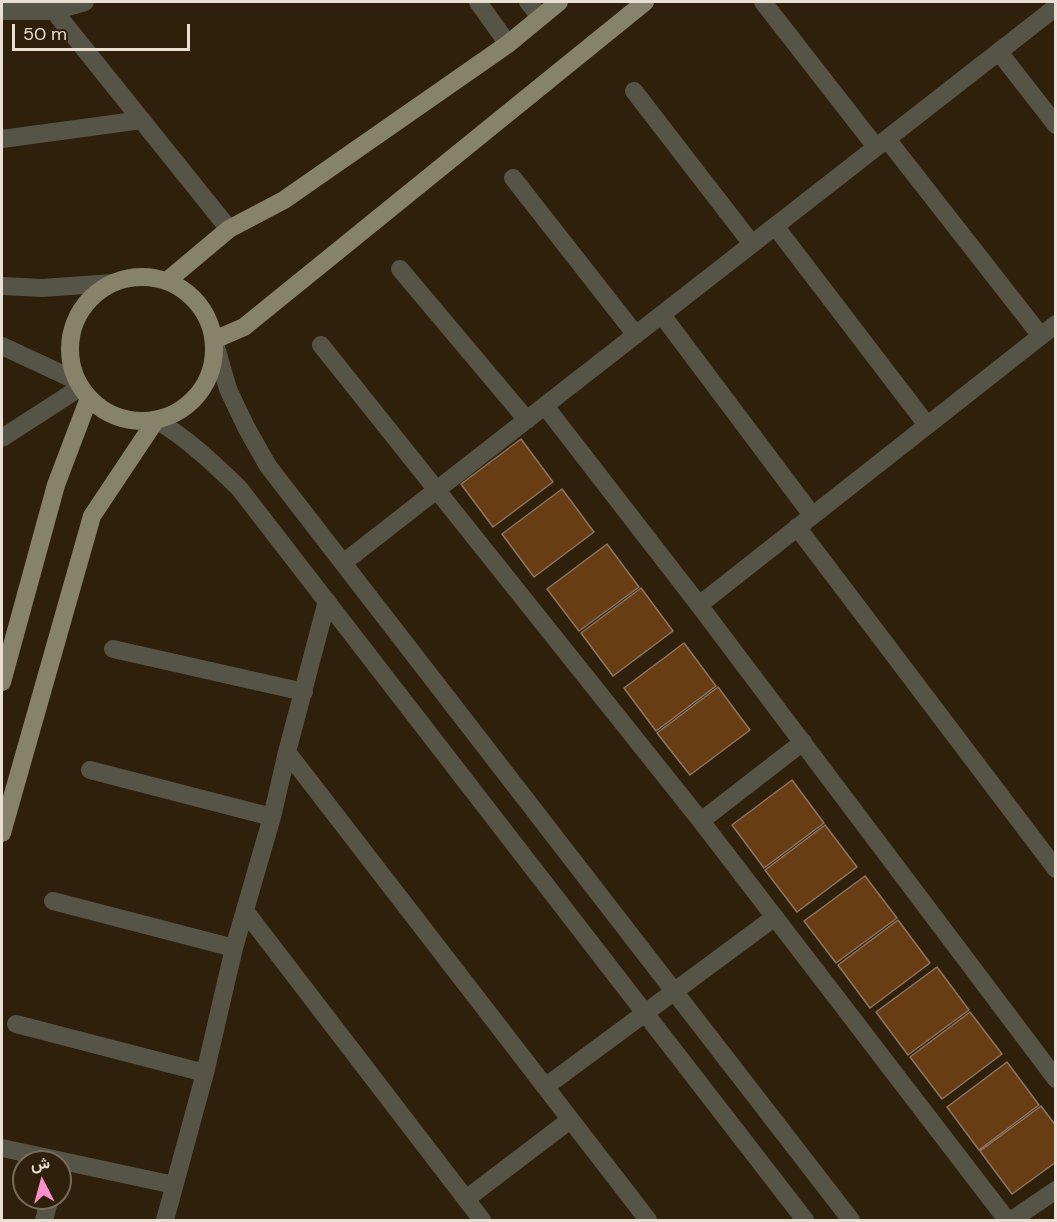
<!DOCTYPE html>
<meta charset="utf-8">
<style>
body{margin:0}
#map{position:relative;width:1057px;height:1222px;overflow:hidden;background:#2e200a;font-family:"DM Sans",Vazirmatn,sans-serif}
canvas{display:block}
.frame{position:absolute;inset:0;border:3px solid #e9dfd2;pointer-events:none}
.north{position:absolute;left:12px;top:1150px;width:60px;height:60px;box-sizing:border-box;background:#2e200a;border:2px solid #796c5a;border-radius:50%;rotate:354deg;font-size:16px;font-weight:700;line-height:24px;text-align:center;color:#e9dfd2}
.north::after{content:'';display:block;margin:auto;width:21px;height:27px;background:#f98fca;clip-path:polygon(50% 0,100% 100%,50% 72%,0 100%)}
.scale{position:absolute;left:12px;top:24px;width:178px;height:27px;box-sizing:border-box;border:3px solid #e9dfd2;border-top:0;padding-left:8px;font-size:18px;line-height:21px;white-space:nowrap;color:#e9dfd2;-webkit-text-stroke:4px #2e200a;paint-order:stroke}
</style>
<div id="map">
<canvas width="1057" height="1222"></canvas>
<div class="frame"></div>
<div class="north">ش</div>
<div class="scale">50 m</div>
</div>
<script>
const ctx = document.querySelector('canvas').getContext('2d');
ctx.lineJoin = 'round';
function fill(path, color) { ctx.fillStyle = color; ctx.fill(path, 'evenodd'); }
function trace(path, color, width, dash) { ctx.strokeStyle = color; ctx.lineWidth = width; ctx.lineCap = dash ? 'butt' : 'round'; ctx.setLineDash(dash || []); ctx.stroke(path); }
const building = new Path2D(`
 M 521,439 L 553,482 L 493,527 L 461,484 Z
 M 562,489 L 594,532 L 534,577 L 502,534 Z
 M 607,544 L 639,587 L 579,631 L 547,589 Z
 M 641,588 L 673,631 L 613,676 L 581,633 Z
 M 684,643 L 716,686 L 656,731 L 624,688 Z
 M 718,687 L 750,730 L 690,775 L 657,733 Z
 M 792,780 L 824,823 L 764,868 L 732,825 Z
 M 825,825 L 857,867 L 797,912 L 765,870 Z
 M 865,876 L 897,918 L 836,963 L 804,921 Z
 M 898,920 L 930,963 L 870,1008 L 838,965 Z
 M 937,967 L 969,1010 L 908,1055 L 876,1012 Z
 M 970,1012 L 1002,1054 L 942,1099 L 910,1057 Z
 M 1007,1062 L 1039,1105 L 979,1150 L 947,1107 Z
 M 1041,1106 L 1056,1126 L 1056,1162 L 1012,1194 L 980,1151 Z`);
fill(building, '#693d14');
trace(building, '#8e7663', 1.5);
trace(new Path2D(`
 M 478,2 L 508,44
 M 528,2 L 540,17
 M 763,2 L 876,147
 M 2,11 L 54,11 L 85,2
 M 54,11 L 229,229
 M 999,52 L 1056,125
 M 634,91 L 752,244
 M 2,139 L 142,120
 M 887,139 L 1041,336
 M 513,178 L 636,335
 M 775,226 L 927,425
 M 400,269 L 527,420
 M 2,286 L 42,288 L 113,283
 M 662,315 L 812,515
 M 214,340 L 228,389 L 246,427 L 268,466 L 851,1220
 M 321,345 L 701,821 L 1007,1220
 M 2,346 L 77,381
 M 545,406 L 699,605 L 1056,1079
 M 156,420 C 187,438 213,463 239,488 L 805,1220
 M 2,438 L 81,387
 M 797,527 L 1056,869
 M 343,563 L 1056,7
 M 699,605 L 1056,324
 M 113,649 L 304,692
 M 287,752 L 648,1220
 M 90,770 L 272,817
 M 701,821 L 803,742
 M 53,901 L 234,948
 M 245,911 L 482,1220
 M 16,1024 L 205,1073
 M 545,1087 L 775,917
 M 2,1148 L 174,1185
 M 466,1199 L 570,1120
 M 44,1220 L 50,1198
 M 165,1220 L 205,1073 L 234,948 L 272,817 L 287,752 L 327,601
 M 1012,1220 L 1056,1190`), '#565347', 18);
trace(new Path2D(`
 M70 349a72 72 0 1 1 144 0a72 72 0 1 1-144 0Z
 M 167,281 L 229,229 L 284,200 L 508,44 L 559,2
 M 214,340 L 244,327 L 645,2
 M 2,682 L 56,485 L 89,398
 M 2,833 L 92,516 L 156,420`), '#87826a', 18);
</script>
